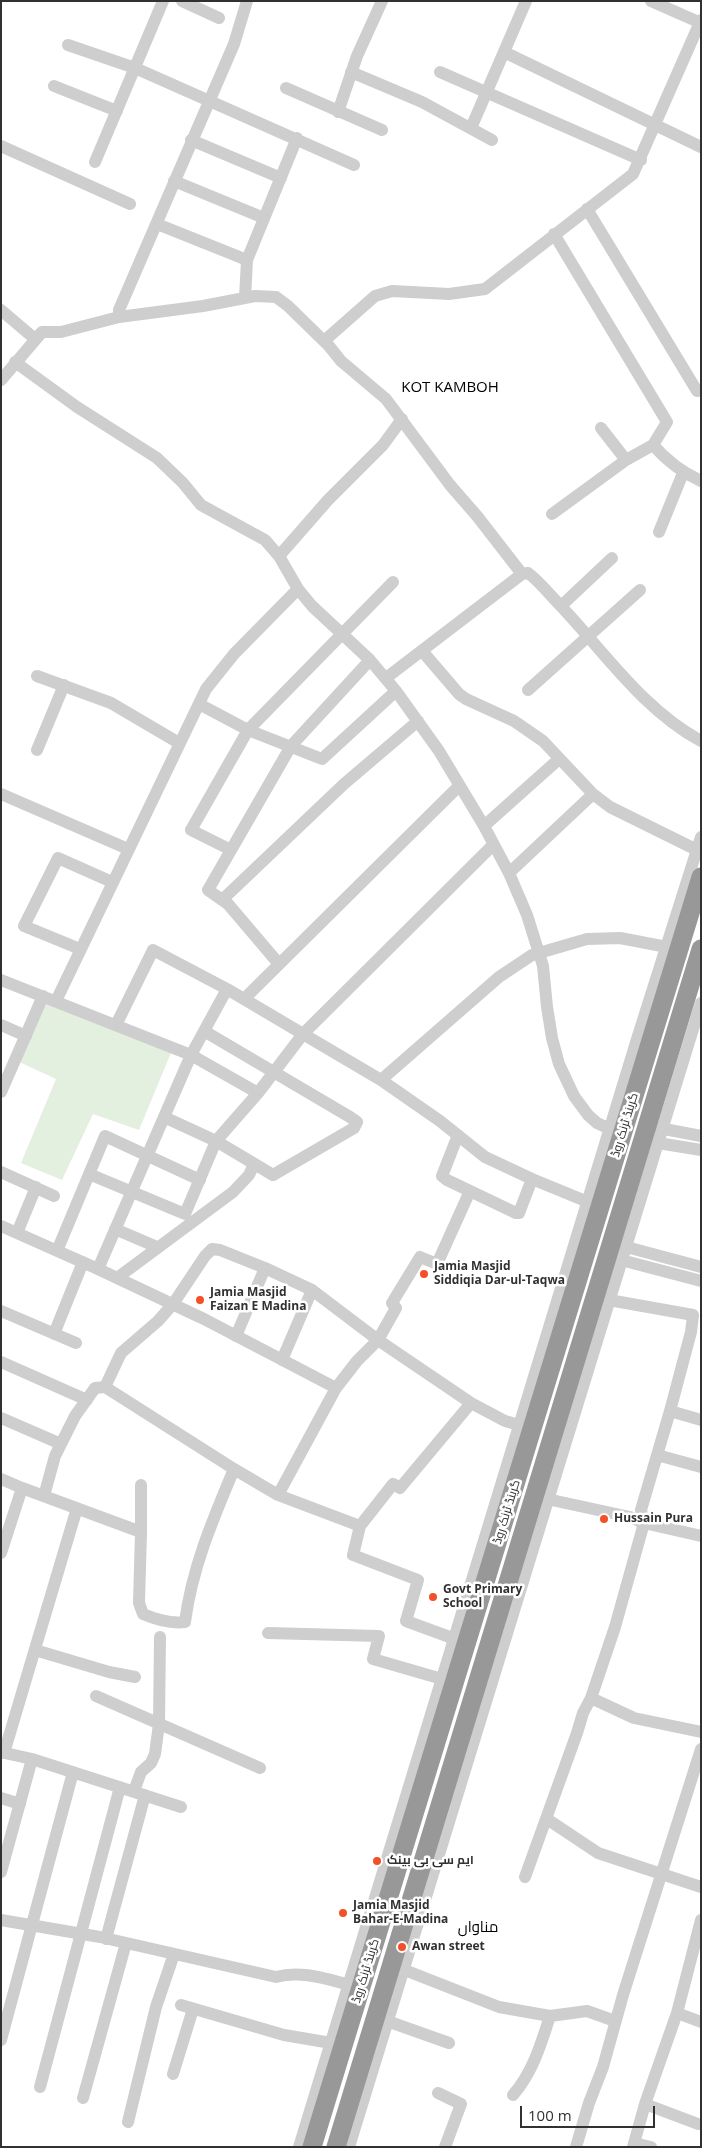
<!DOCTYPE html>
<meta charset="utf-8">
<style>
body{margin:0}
#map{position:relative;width:702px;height:2148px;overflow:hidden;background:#fff;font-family:"Open Sans",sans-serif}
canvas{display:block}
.frame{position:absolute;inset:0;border:2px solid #313131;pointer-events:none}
.scale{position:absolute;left:520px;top:2106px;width:135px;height:22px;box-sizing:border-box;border:2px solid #313131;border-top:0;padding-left:6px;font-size:15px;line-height:18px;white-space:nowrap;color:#313131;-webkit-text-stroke:4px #fff;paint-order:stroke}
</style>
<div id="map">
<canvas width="702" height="2148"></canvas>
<div class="frame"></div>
<div class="scale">100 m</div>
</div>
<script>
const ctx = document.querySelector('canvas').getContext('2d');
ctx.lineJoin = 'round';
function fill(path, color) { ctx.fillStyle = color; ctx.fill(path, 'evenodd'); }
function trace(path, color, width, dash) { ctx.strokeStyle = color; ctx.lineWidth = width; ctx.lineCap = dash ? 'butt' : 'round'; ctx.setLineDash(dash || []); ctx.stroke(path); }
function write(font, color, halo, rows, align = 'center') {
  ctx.font = font + ' "Open Sans",Cairo,sans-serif'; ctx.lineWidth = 5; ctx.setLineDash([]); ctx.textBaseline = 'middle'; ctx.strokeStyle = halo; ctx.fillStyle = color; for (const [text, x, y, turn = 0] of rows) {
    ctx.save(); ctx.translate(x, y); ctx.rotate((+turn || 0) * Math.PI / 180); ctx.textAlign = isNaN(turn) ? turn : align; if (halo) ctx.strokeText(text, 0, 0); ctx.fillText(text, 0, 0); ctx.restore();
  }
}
fill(new Path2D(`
 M 43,996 L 173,1048 L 139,1130 L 93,1114 L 62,1180 L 21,1163 L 56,1079 L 15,1060 Z`), '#e3efdf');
trace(new Path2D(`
 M 182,1 L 219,18
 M 651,1 L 701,23
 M 68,45 L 135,68 L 354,165
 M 504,52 L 701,147
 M 351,72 L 422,102 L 492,140
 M 440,72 L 641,160
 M 54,86 L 117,111
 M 286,88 L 382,130
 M 338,112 L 357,56 L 382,1
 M 471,128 L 526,1
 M 191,140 L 281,178
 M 1,146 L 130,204
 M 95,162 L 163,1
 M 174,181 L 264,218
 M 587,209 L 697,391
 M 157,224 L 247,260
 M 554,234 L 667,422 L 653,445 C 667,461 681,472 701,481
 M 245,298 L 247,260 L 297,138
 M 1,310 L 35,339
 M 119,317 L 119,310 L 234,44 L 247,1
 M 324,341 L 375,296 L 392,291 L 449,294 L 485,289 L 633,174 L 701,20
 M 15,362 L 77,407 L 157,458 L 183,483 L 201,505 L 265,540 L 279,556 L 298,589 L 312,606 L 370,660 L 396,691 L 439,751 L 484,826 L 509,873 L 527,915 L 543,966 L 547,1007 L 552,1038 L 559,1064 L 574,1096 L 588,1115 L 597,1123 L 610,1129
 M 1,380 L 42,332 L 61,332 L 119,317 L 203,306 L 255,296 L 276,297 L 288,306 L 329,346 L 341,361 L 386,399 L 450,485 L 477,516 L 522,574
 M 601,428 L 626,460
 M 552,514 L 626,460 L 653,445
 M 659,532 L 683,473
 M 279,556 L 328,500 L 383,445 L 402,419
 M 561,606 L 612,558
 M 423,652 L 459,694 L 466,699 L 514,721 L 543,741 L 593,794 L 610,807 L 697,850
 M 37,676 L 111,703 L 179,743
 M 386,678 L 522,574 L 528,573 C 539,581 548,593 558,603 C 603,650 642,709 701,741
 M 528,690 L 640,590
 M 199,704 L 248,730 L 322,759 L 396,691
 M 37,750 L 64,685
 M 1,794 L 128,849
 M 484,826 L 559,759
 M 231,850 L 191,830 L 248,730 L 393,582
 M 509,873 L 593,794
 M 222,900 L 344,784 L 418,721
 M 80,949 L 24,926 L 58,858 L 112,882
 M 279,964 L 228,904 L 208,890 L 291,746 L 370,660
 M 1,980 L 191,1055 L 258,1093 L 303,1034 L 381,1080 L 440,1121 L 485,1157 L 532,1179 L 588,1202
 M 227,989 L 191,1055 L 98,1269 L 204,1319 L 336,1388
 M 244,999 L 459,786
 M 56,1001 L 206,689 L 234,654 L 298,589
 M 1,1025 L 26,1036
 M 116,1025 L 153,950 L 227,989 L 303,1034 L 493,845
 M 381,1080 L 499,977 L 532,955 L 587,939 L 620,938 L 667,947
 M 1,1092 L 43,996
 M 164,1117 L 216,1141 L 273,1175 L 354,1128 L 357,1122 L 350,1117 L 204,1031
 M 654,1127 L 701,1136
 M 458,1135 L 442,1176 L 447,1180 L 516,1213 L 519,1213 L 532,1179
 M 658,1143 L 701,1150
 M 1,1172 L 54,1196
 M 89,1174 L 185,1214 L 216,1141 L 258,1093
 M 1,1226 L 98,1269
 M 115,1229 L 157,1247
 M 17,1233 L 36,1187
 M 619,1245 L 701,1267
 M 57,1251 L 105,1136 L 200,1180
 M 621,1260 L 701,1281
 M 117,1278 L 233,1192 L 249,1175 L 254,1164
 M 1,1311 L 76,1343
 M 54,1334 L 83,1262
 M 236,1336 L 265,1268
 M 282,1360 L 312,1290
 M 1,1362 L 87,1400
 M 670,1411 L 701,1420
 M 1,1418 L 61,1444
 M 657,1455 L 701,1467
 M 234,1469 L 105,1387 L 121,1353 L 158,1321 L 173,1304 L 205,1256 L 212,1249 L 220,1250 L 265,1268 L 312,1290 L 378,1340 L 396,1308 L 392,1303 L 420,1257 L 437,1264 L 470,1191
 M 1,1479 L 22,1488
 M 278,1495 L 336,1388 L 357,1361 L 378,1340 L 471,1403
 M 44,1496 L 55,1456 L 75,1416 L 95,1388 L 105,1387
 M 547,1499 L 630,1517 L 644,1523 L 701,1536
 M 360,1526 L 353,1555 L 418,1580 L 406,1621 L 455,1639
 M 141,1532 L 141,1485
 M 1,1553 L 22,1488 L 141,1532 L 139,1603 L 143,1614 C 157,1620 170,1624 185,1622 C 192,1568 213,1519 234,1469 L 278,1495 L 360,1526 L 393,1484 L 400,1488 L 471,1403 L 505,1421 L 519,1425
 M 268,1633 L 379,1636 L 373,1659 L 442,1679
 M 35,1650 L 109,1672 L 135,1677
 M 96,1696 L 260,1768
 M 591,1698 L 615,1627 L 644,1523 L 641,1510 L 670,1411 L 691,1332 L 693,1315 L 609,1300
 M 1,1752 L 32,1759 L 181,1807
 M 4,1753 L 77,1508
 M 134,1791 L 141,1772 L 151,1763 L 155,1754 L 159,1724 L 160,1637
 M 1,1798 L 20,1804
 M 547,1819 L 598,1853 L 701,1887
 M 1,1872 L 32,1759
 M 525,1877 L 577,1733 L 583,1713 L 591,1698 L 634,1718 L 701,1732
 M 1,1920 L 100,1937 L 276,1977 C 301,1970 326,1979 350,1985
 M 106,1939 L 145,1795
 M 402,1969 L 499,2007 L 550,2016 L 587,2011 L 615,2021
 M 181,2005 L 284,2035 L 331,2043
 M 677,2013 L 701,2022
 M 387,2021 L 449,2043
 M 1,2040 L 73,1772
 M 173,2074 L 193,2009
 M 40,2087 L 120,1787
 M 438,2093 L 461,2104 L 445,2147
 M 513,2095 C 533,2072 541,2044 550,2016
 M 83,2098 L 126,1943
 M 645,2104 L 698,2124
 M 128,2122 L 156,2007 L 174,1954
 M 634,2143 L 651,2147
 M 299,2147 L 637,1039 L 701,837
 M 349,2147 L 701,1003
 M 576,2147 L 589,2103 L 603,2067 L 623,1995 L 701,1749
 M 633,2147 L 645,2104 L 677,2013 L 701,1920`), '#cecece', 12);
trace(new Path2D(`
 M 312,2147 L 701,877
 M 336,2147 L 701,949`), '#989898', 19);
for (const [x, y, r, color] of [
 [424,1274,5,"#f34f29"],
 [200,1300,5,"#f34f29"],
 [604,1519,5,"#f34f29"],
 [433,1597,5,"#f34f29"],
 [377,1861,5,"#f34f29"],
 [343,1913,5,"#f34f29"],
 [402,1947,5,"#f34f29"]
]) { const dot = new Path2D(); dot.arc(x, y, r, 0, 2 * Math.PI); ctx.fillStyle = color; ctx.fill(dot); trace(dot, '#fff', 2); }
write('12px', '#313131', '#fff', [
 ["گرینڈ ٹرنک روڈ",625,1125,-73],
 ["گرینڈ ٹرنک روڈ",507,1512,-73],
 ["گرینڈ ٹرنک روڈ",366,1971,-73]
]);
write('bold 12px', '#313131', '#fff', [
 ["Jamia Masjid",434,1267],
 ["Siddiqia Dar-ul-Taqwa",434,1281],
 ["Jamia Masjid",210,1293],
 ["Faizan E Madina",210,1307],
 ["Hussain Pura",614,1519],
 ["Govt Primary",443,1590],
 ["School",443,1604],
 ["ایم سی بی بینک",387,1861],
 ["Jamia Masjid",353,1906],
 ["Bahar-E-Madina",353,1920],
 ["Awan street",412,1947]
], 'left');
write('15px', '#000', '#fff', [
 ["KOT KAMBOH",450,388],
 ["مناواں",478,1928]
]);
</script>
